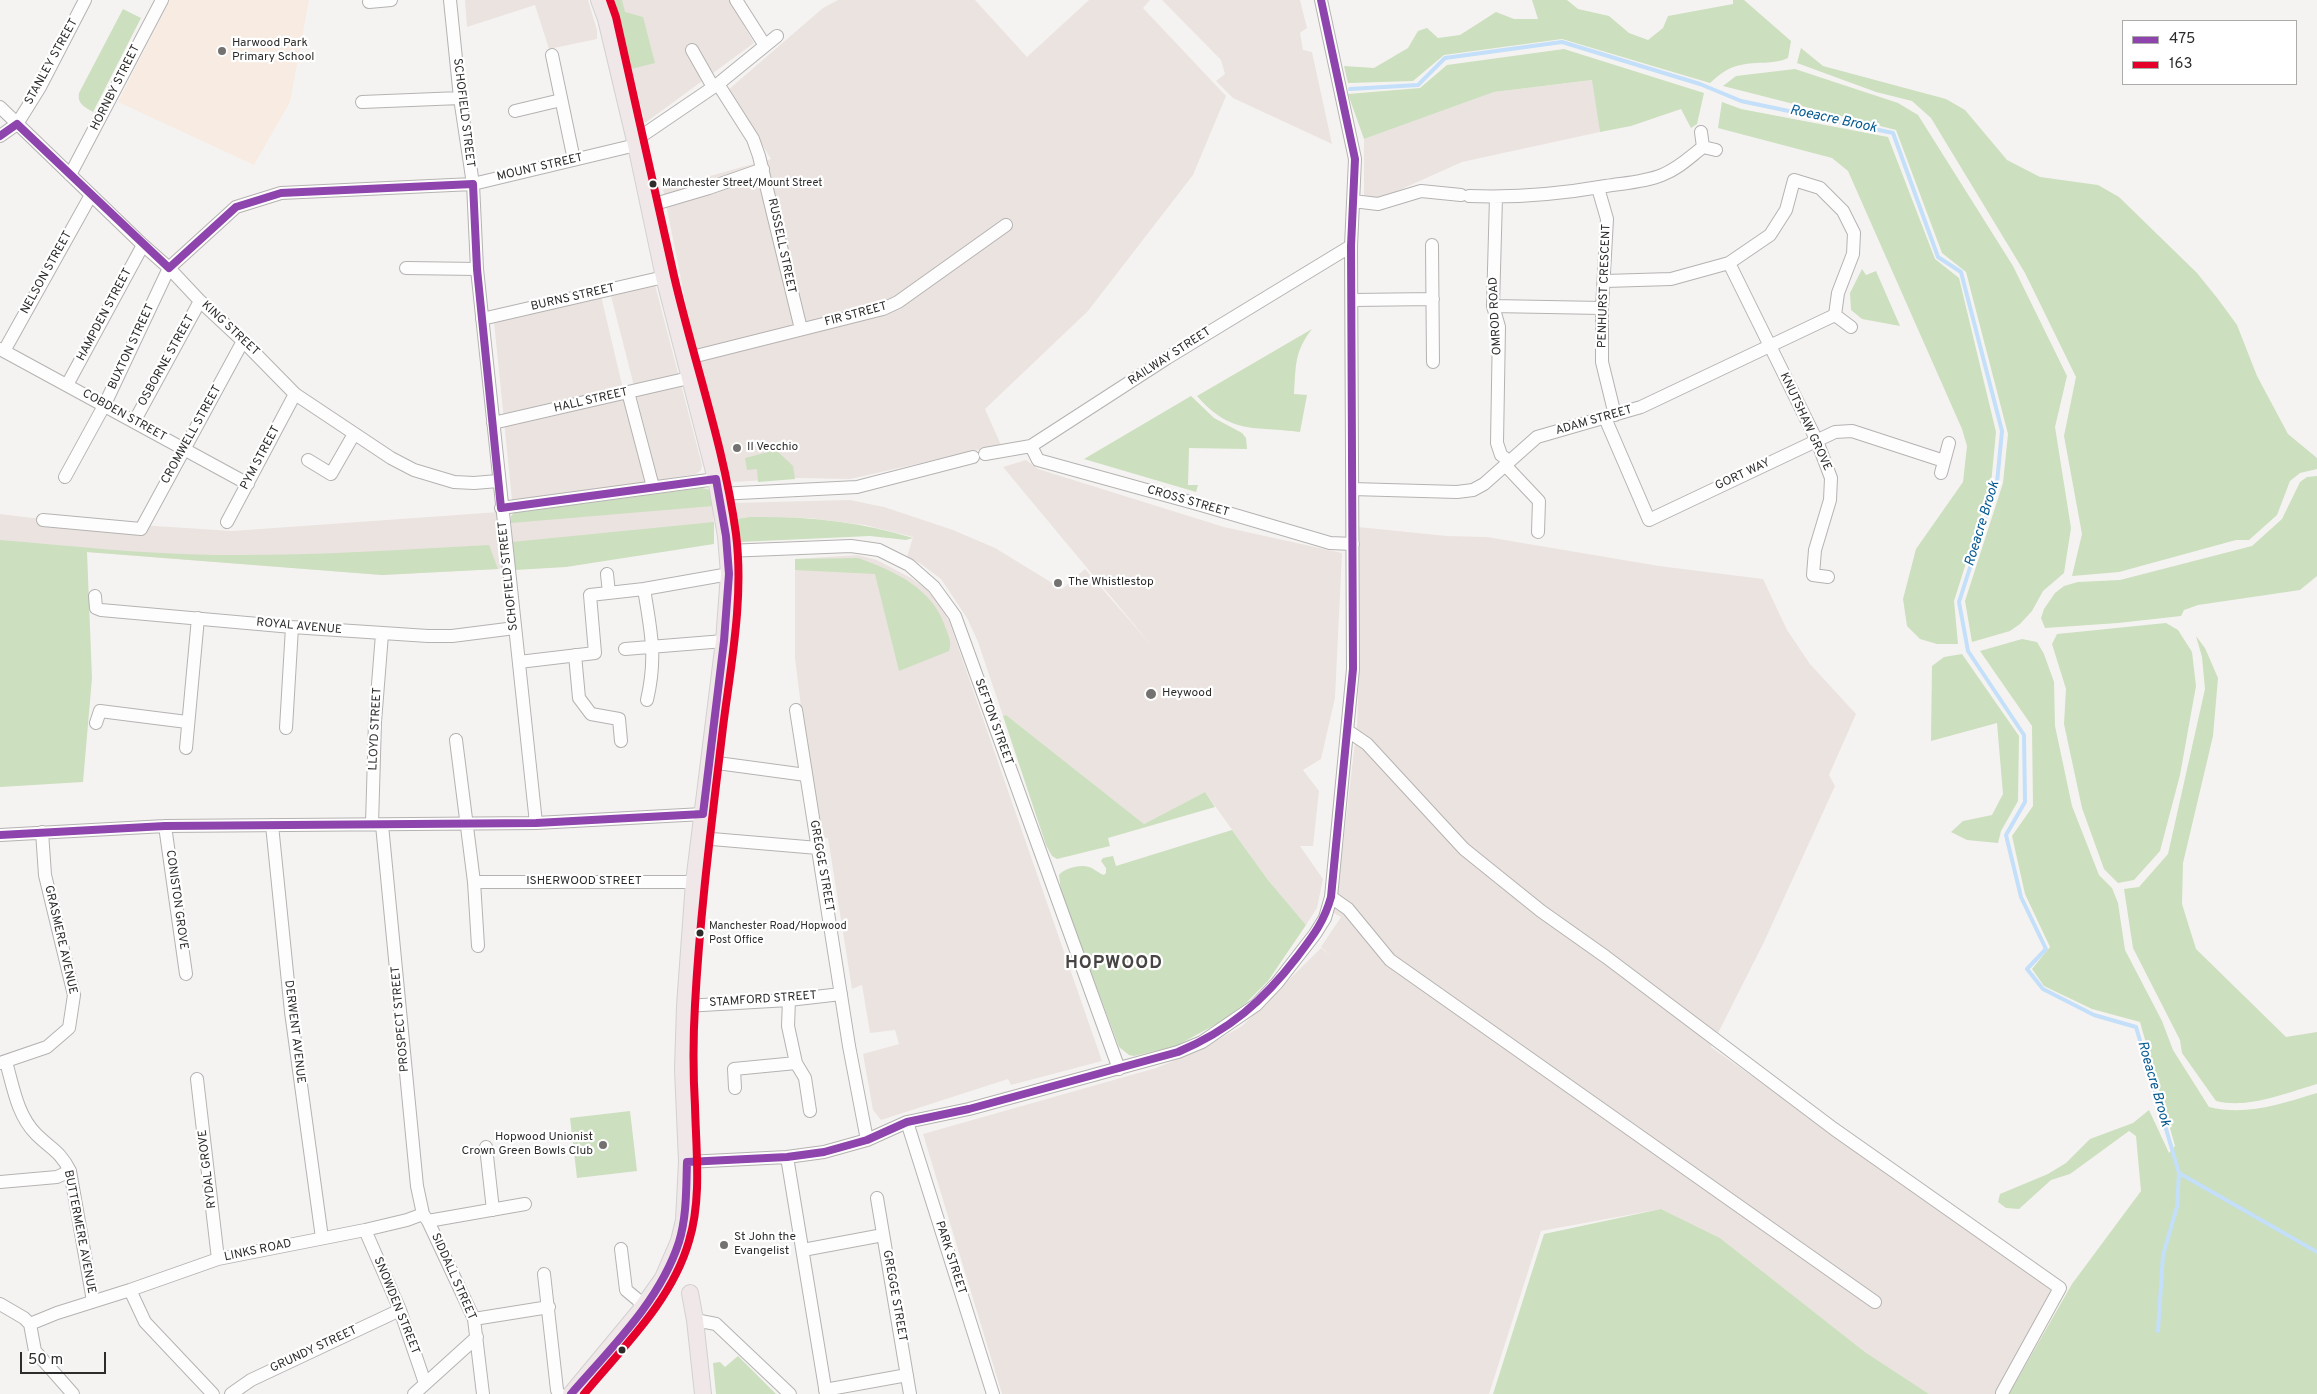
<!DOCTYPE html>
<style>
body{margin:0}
#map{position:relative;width:2317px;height:1394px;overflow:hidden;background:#f5f3f1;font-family:Overpass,sans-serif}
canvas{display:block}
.legend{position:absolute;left:2122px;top:20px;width:175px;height:65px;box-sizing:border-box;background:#fff;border:1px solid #ababaa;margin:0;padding:6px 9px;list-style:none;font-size:15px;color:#2d2c2b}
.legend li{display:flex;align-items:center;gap:10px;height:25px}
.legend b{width:25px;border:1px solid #ababaa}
.scale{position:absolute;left:20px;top:1352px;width:86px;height:22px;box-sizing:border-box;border:2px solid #2d2c2b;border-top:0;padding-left:6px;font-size:15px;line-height:18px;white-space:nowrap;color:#2d2c2b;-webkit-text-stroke:4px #fff;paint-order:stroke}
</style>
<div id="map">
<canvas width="2317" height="1394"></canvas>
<ul class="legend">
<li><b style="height:6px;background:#8e44ad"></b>475</li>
<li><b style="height:6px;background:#e4002b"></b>163</li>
</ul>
<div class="scale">50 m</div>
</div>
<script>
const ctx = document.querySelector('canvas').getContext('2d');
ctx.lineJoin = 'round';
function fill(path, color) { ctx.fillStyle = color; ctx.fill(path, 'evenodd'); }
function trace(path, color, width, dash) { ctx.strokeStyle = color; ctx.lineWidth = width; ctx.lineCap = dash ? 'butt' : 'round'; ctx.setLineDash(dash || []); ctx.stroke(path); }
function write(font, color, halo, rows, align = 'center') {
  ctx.font = font + ' Overpass,sans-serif'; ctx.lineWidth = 4.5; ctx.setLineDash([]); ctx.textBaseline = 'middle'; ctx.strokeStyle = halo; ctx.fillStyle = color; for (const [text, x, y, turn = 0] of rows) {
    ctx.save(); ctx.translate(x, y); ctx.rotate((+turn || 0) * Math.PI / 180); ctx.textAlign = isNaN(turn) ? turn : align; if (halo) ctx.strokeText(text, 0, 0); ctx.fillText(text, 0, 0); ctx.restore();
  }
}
fill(new Path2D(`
 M 465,0 L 588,0 L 597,30 L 597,39 L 549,49 L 535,5 L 467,27 Z
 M 615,0 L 729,0 L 754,43 L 645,123 Z
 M 838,0 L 975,0 L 1027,57 L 1089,0 L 1150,0 L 1143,8 L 1226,96 L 1193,175 L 1088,311 L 985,409 L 1001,445 L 850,479 L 797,478 L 734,482 L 729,478 L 695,350 L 663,189 L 771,159 L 728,90 L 823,8 Z
 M 1162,0 L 1300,0 L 1307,28 L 1300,33 L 1303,50 L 1312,52 L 1332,144 L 1233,98 L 1216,81 L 1225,74 L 1221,60 Z
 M 1593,80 L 1600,132 L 1462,162 L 1384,197 L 1373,199 L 1364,195 L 1364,139 L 1494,92 Z
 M 654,281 L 702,465 L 701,470 L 696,474 L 658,480 L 610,292 Z
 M 601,296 L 646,486 L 512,500 L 494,322 Z
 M 1026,460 L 1038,469 L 1224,527 L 1342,553 L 1335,698 L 1321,759 L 1303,770 L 1319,791 L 1313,846 L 1300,846 L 1323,879 L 1317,908 L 1306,925 L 1268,880 L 1205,792 L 1144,824 L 1006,715 L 1003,716 L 978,642 L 967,618 L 941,579 L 921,564 L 907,557 L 913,537 L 865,525 L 809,518 L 749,517 L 731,520 L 731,503 L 850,500 L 884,507 L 953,530 L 995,548 L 1062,589 L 1085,569 L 1152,646 L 1003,467 Z
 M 701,488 L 708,489 L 713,506 L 714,544 L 512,542 L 511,516 L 514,513 Z
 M 499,512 L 506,567 L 498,569 L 382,575 L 87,552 L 86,555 L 0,554 L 0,514 L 33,518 L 232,531 Z
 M 1358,527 L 1447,536 L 1487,537 L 1659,566 L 1763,579 L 1787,630 L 1810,664 L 1856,714 L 1829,775 L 1835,786 L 1764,942 L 1711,1047 L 2048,1287 L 2054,1295 L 1997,1394 L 1929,1394 L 1865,1352 L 1720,1238 L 1661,1209 L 1541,1231 L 1489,1394 L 1002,1394 L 923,1134 L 1156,1068 L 1200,1050 L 1242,1026 L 1321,948 L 1331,956 L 1321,947 L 1341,917 L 1332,912 L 1337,897 L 1357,724 L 1359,669 Z
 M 858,555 L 877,560 L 911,578 L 925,588 L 939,603 L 949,621 L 1102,1061 L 1011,1085 L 1008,1079 L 881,1120 L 873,1110 L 863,1054 L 899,1044 L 895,1030 L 870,1033 L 862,985 L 852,989 L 828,838 L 823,838 L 807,755 L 795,658 L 795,559 Z`), '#ebe3e0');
fill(new Path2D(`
 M 170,0 L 309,0 L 290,102 L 254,165 L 118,102 Z`), '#f7ebe2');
fill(new Path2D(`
 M 615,0 L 622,0 L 625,12 L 643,17 L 655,63 L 631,69 Z
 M 1532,0 L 1567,0 L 1578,9 L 1609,16 L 1629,33 L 1648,40 L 1663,28 L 1668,16 L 1733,4 L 1733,0 L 1744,0 L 1791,41 L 1788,58 C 1773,65 1756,61 1741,65 C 1728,67 1719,75 1710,83 L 1562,39 L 1444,55 L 1413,81 L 1348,83 L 1344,66 L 1374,68 L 1408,48 L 1418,31 L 1427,28 L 1438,38 L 1460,35 L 1496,12 L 1514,19 L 1538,19 Z
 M 123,9 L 141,18 L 93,112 C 85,107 77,104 79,93 Z
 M 1801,48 L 1823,66 L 1946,99 L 1965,110 L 2007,160 L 2040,177 L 2098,185 L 2119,197 L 2197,273 L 2218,299 L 2237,325 L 2257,376 L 2288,434 L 2317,458 L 2317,469 L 2300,473 L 2290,481 L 2277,515 L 2249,540 L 2236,540 L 2119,572 L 2072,576 L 2082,534 L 2064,436 L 2076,377 L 2025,273 L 1931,118 L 1912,101 L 1876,92 L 1797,63 Z
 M 1564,49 L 1704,93 L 1697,124 L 1691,128 L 1681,109 L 1631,126 L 1600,132 L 1592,80 L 1494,92 L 1364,139 L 1348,94 L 1420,88 L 1447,65 Z
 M 1795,69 L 1898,103 L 1918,115 L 2013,266 L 2067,376 L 2055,427 L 2071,528 L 2064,573 L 2043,591 L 2032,611 L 2020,624 L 2010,631 L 1972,642 L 1965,601 L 2003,483 L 2008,434 L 1966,272 L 1942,253 L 1896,130 L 1723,86 L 1736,76 Z
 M 1722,102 L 1741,109 L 1888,137 L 1935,259 L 1959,278 L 1996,432 L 1991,484 L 1954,601 L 1958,644 L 1937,644 L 1920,639 L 1907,626 L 1903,599 L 1916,549 L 1963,482 L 1967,446 L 1962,429 L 1848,171 L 1832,158 L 1718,128 Z
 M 1862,269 L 1866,275 L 1876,271 L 1900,326 L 1862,319 L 1851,310 L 1850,293 Z
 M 1312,329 C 1294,352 1296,366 1294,394 L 1307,395 L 1300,432 C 1254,426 1231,435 1197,396 Z
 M 1191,396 L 1214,418 L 1242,433 L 1246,438 L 1247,449 L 1189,448 L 1188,485 L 1198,485 L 1196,492 L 1084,459 Z
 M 776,450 L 793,466 L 795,479 L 758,482 L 757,469 L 747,470 L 745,458 Z
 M 2317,476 L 2317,576 L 2300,590 L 2198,605 L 2184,610 L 2181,616 L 2118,623 L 2045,628 L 2041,618 L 2044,609 L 2055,593 L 2064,586 L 2078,582 L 2120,580 L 2252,546 L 2282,519 L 2300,482 L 2307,477 Z
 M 701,488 L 708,489 L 712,495 L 713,506 L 511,523 L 511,516 L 514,513 Z
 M 749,517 C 805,516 859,521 913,538 L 906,540 L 870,536 L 739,542 L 733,534 L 731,520 Z
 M 714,522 L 714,544 L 566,567 L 515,570 L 512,542 Z
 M 0,540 C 72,546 143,554 216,555 C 307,556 398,550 489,545 L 498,569 L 382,575 L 87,552 L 92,678 L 83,782 L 0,787 Z
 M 858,558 C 895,571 934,589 946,629 C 949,637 952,643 949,651 L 899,671 L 875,574 L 795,570 L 795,559 Z
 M 2166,623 L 2178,630 L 2192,652 L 2196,686 L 2180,775 L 2160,851 L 2134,880 L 2118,883 L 2104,869 L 2082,808 L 2064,724 L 2066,689 L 2052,644 L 2057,634 Z
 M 2196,636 L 2205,648 L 2218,678 L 2213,736 L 2183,863 L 2182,904 L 2196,949 L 2286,1037 L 2317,1032 L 2317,1084 C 2286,1093 2248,1109 2216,1101 L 2182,1053 L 2180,1040 L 2133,948 L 2124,889 L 2139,887 L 2168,854 L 2205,689 L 2202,657 Z
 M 2022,639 L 2037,642 L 2044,654 L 2054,682 L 2055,726 L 2072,806 L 2099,875 L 2112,888 L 2118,903 L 2125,950 L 2162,1021 L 2173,1050 L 2209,1107 C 2246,1116 2281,1104 2317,1093 L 2317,1394 L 2009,1394 L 2072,1284 L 2141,1191 L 2136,1136 L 2129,1131 L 2070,1174 L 2051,1180 L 2019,1209 L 2006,1208 L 1998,1202 L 2000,1194 L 2048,1174 L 2066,1163 L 2090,1139 L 2133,1123 L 2149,1110 L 2169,1153 L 2175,1146 L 2140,1022 L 2092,1009 L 2044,986 L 2032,969 L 2050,947 L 2025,894 L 2012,836 L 2033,806 L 2032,726 L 1980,651 Z
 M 1962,654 L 2019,736 L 2018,801 L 2001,831 L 1998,843 L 1967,840 L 1951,832 L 1963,821 L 1992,815 L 2003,794 L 1997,723 L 1931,741 L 1932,666 L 1944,657 Z
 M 1006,715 L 1144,824 L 1205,792 L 1215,807 L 1108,838 L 1110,846 L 1057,859 L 1052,856 L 1046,845 L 1003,716 Z
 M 1232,830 L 1268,880 L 1306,925 L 1268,981 L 1246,1003 L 1222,1021 L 1176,1046 L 1134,1056 L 1129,1055 L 1119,1047 L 1061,892 L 1059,875 C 1065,868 1080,864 1089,867 C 1095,869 1098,873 1104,875 L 1106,873 L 1106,868 L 1101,861 L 1103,858 L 1113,856 L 1116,866 Z
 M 630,1111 L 637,1171 L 577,1178 L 570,1118 Z
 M 1661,1209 L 1720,1238 L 1865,1352 L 1929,1394 L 1493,1394 L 1544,1234 Z
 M 738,1356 L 776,1394 L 716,1394 L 713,1363 L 720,1362 L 725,1367 Z`), '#ccdfbe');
trace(new Path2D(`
 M 1350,89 L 1418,85 L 1445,58 L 1562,42 L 1700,84 L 1741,101 L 1893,133 L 1938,257 L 1961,272 L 2002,431 L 1997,483 L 1959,602 L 1968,651 L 2024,735 L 2025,802 L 2006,835 L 2021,897 L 2046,949 L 2027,969 L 2043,989 L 2094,1015 L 2136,1027 L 2179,1173 L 2317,1252
 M 2158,1331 L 2163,1255 L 2177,1207 L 2179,1173`), '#c3dff9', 4);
const minor = new Path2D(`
 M 450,0 L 460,98 L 473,184 L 477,269 L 536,823
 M 736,0 L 764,44
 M 369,2 L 391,0
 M 692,50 L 713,87
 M 552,55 L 574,160
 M 718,84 L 753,139 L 759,156 L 801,329
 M 362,102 L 460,98
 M 0,107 L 143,245 L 169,268 L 200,301 L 243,341 L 295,394 L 391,458 L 414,470 L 454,482 L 474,483 L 498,481
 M 515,111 L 561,100
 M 1701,132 L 1703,147
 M 0,136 L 17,124 L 40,87 L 85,0
 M 634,137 L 643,135 L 718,84 L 777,36
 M 1703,147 L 1716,150
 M 70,175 L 162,0
 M 1598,188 L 1607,219 L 1602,308 L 1602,362 L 1615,415
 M 1469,196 C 1516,198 1560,194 1606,186 C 1625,183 1645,182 1662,175 C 1678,169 1690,157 1703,147
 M 1496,197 L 1493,306 L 1499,327 L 1497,443 L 1501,455 L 1509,461
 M 1353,201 L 1378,204 L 1421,191 L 1461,195
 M 648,206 L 709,188 L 763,169
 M 1432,245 L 1433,362
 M 1729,263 L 1817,441 L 1831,478 L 1830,500 L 1815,550 L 1813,575 L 1828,577
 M 406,268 L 477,269
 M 1353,300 L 1433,299
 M 1493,306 L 1602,308
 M 1835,315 L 1851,327
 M 482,319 L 664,277
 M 0,349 L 248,484
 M 4,351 L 91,195
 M 684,359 L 883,309 L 898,302 L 1006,225
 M 67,385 L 143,245
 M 628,392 L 653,487
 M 1605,418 L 1649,520 L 1835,432 L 1852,431 L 1944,461
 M 134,422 L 200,301
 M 493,423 L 689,378
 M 1031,446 L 1038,460 L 1201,505 L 1330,543 L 1353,544
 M 985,454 L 1031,446 L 1167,358 L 1351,246
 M 308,460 L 331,474 L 354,434
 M 1505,465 L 1539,501 L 1538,532
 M 1941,473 L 1949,443
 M 65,477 L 105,404 L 169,268 L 236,207 L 281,193 L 473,184 L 636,145
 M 1352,489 L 1457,492 L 1473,490 L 1484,484 L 1537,437 L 1641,407 L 1835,315 L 1838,293 L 1853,254 L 1854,233 L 1843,211 L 1820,188 L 1794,180 L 1786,210 L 1770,235 L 1729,263 L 1671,279 L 1605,281
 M 719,494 L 857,487 L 973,457
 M 501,508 L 716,479
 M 43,520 L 141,529 L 243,341
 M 227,522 L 295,394
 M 726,551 L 851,546 L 879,550 L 909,565 L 934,587 L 955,616 L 1119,1069
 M 607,574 L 609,593
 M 644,589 C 651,632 657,657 647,700
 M 95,596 L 96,608 L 101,610 L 292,627 L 428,636 L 452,636 L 515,628
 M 625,649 L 724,641
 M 575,655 L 579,698 L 591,714 L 619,719 L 621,741
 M 519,662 L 595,653 L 590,595 L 644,589 L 729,574
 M 796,710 L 849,1046 L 867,1140
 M 96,723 L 100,711 L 187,722
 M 286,728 L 292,627
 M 1348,731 L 1367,744 L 1464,849 L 1541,911 L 1606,957 L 1834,1129 L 2060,1288 L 2002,1393
 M 456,740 L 474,882 L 478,946
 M 186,748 L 198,618
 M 710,762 L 806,775
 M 372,824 L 375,722 L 382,634
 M 272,825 L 291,1012 L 322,1238
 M 382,825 L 417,1186 L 423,1214
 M 165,826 L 186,974
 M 0,835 L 165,826 L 536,823 L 703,814
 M 700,838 L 818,848
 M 474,882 L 694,882
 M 1331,897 L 1348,909 L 1390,960 L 1875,1302
 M 789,1000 L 788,1026 L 796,1063 L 805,1078 L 810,1111
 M 685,1006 L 789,1000 L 841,994
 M 6,1062 C 13,1086 17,1115 36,1134 C 51,1149 60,1151 70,1171 L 93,1301
 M 0,1063 L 47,1047 L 69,1028 L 74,995 L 45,875 L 42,832
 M 197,1079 L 218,1259
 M 735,1088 L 734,1069 L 796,1063
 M 907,1122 L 993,1394
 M 486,1147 L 493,1210
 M 787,1157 L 826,1394
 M 687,1162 L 787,1157 L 824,1152 L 867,1140 L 907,1122 L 969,1109 L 1178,1052 L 1202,1042 L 1256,1005 L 1277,983 L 1315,934 L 1325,918 L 1331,897 L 1353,669 L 1351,246 L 1355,159 L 1321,0
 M 0,1182 L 57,1177 L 70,1171
 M 877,1198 L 910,1394
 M 428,1221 L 474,1319 L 483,1394
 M 365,1230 L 400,1310 L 425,1383
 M 621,1249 L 626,1290 L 644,1305
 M 803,1250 L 883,1235
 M 544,1274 L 557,1390 L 559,1394
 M 130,1290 L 145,1322 L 213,1394
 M 0,1304 L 24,1318 L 30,1324
 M 474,1319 L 549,1307
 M 695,1320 L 716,1324 L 790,1394
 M 30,1324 L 57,1313 L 130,1290 L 218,1259 L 365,1230 L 407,1220 L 423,1214 L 428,1221 L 525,1204
 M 30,1324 L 35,1351 L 73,1394
 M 825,1390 L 907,1375
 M 231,1394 L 251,1380 L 400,1310
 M 414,1394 L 477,1337`);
const major = new Path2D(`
 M 690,1293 L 695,1320 L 703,1394
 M 571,1394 L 639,1312 L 663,1278 L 679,1241 L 684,1220 L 687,1162 L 683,1069 L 685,1006 L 694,882 L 724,641 L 729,574 L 726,536 L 716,479 L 664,277 L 636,145 L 606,19 L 599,0`);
trace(minor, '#b5b3b2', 14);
trace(major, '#d1d1d0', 18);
trace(minor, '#fefdfd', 12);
trace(major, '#f0e7e9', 16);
trace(new Path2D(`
 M 0,136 L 17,124 L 169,268 L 236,207 L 281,193 L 473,184 L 477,269 L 501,508 L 716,479 L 726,536 L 729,574 L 724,641 L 703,814 L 536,823 L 165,826 L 0,835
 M 571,1394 C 611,1348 660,1301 679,1242 C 687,1216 686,1188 687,1162 L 787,1157 L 824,1152 L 867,1140 L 907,1122 L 969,1109 L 1178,1052 C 1230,1030 1263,1001 1297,957 C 1313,936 1324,922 1331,897 L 1353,669 L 1351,246 L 1355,159 L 1321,0`), '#8e44ad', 8);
trace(new Path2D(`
 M 584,1394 C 622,1348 672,1301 689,1241 C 702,1199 696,1150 695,1106 C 693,1072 693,1039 695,1005 C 700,912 712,820 723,727 C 731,664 744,598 736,534 C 724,446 694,362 674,276 C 654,190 636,103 616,17 L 610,0`), '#e4002b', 8);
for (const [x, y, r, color] of [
 [222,51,5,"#737270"],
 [653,184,4.5,"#2d2c2b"],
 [737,448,5,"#737270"],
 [1058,583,5,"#737270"],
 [1151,694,6,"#737270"],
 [700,933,4.5,"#2d2c2b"],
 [603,1145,5,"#737270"],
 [724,1245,5,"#737270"],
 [622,1350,4.5,"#2d2c2b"]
]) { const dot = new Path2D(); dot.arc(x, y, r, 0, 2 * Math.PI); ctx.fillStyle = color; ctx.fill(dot); trace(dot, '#fff', 2); }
write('11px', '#2d2c2b', '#fff', [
 ["Manchester Street/Mount Street",662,184],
 ["Manchester Road/Hopwood",709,927],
 ["Post Office",709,941]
], 'left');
write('12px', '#2d2c2b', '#fff', [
 ["Harwood Park",232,44],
 ["Primary School",232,58],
 ["Il Vecchio",747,448],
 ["The Whistlestop",1068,583],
 ["Heywood",1162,694],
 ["Hopwood Unionist",593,1138,"right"],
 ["Crown Green Bowls Club",593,1152,"right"],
 ["St John the",734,1238],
 ["Evangelist",734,1252]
], 'left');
write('12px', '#2d2c2b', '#fff', [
 ["STANLEY STREET",52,62,-61],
 ["HORNBY STREET",116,88,-63],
 ["SCHOFIELD STREET",463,113,83],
 ["MOUNT STREET",540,168,-13],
 ["RUSSELL STREET",781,246,78],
 ["NELSON STREET",47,273,-61],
 ["PENHURST CRESCENT",1605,286,-88],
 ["BURNS STREET",573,298,-13],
 ["HAMPDEN STREET",105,315,-62],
 ["FIR STREET",856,315,-15],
 ["OMROD ROAD",1496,316,-93],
 ["KING STREET",230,329,43],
 ["BUXTON STREET",132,347,-65],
 ["RAILWAY STREET",1170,357,-33],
 ["OSBORNE STREET",167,361,-61],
 ["HALL STREET",591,401,-13],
 ["COBDEN STREET",124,416,29],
 ["ADAM STREET",1594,421,-16],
 ["KNUTSHAW GROVE",1805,422,65],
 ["CROMWELL STREET",192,435,-61],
 ["PYM STREET",261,458,-62],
 ["GORT WAY",1743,475,-25],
 ["CROSS STREET",1188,502,16],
 ["SCHOFIELD STREET",509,576,-96],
 ["ROYAL AVENUE",299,627,5],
 ["SEFTON STREET",993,722,70],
 ["LLOYD STREET",376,729,-87],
 ["GREGGE STREET",821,866,80],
 ["ISHERWOOD STREET",584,882],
 ["CONISTON GROVE",176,900,82],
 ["GRASMERE AVENUE",60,940,77],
 ["STAMFORD STREET",763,1000,-4],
 ["PROSPECT STREET",401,1019,-95],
 ["DERWENT AVENUE",294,1032,83],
 ["RYDAL GROVE",208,1169,-97],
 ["BUTTERMERE AVENUE",79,1232,79],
 ["LINKS ROAD",258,1251,-12],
 ["PARK STREET",950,1258,72],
 ["SIDDALL STREET",453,1277,66],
 ["GREGGE STREET",894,1296,80],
 ["SNOWDEN STREET",396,1306,68],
 ["GRUNDY STREET",314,1350,-25]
]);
write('italic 14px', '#055992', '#fff', [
 ["Roeacre Brook",1833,120,12],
 ["Roeacre Brook",1983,524,-73],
 ["Roeacre Brook",2153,1084,74]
]);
ctx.letterSpacing = '1px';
write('bold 18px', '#474443', '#fff', [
 ["HOPWOOD",1114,964]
]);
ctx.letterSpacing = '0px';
</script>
